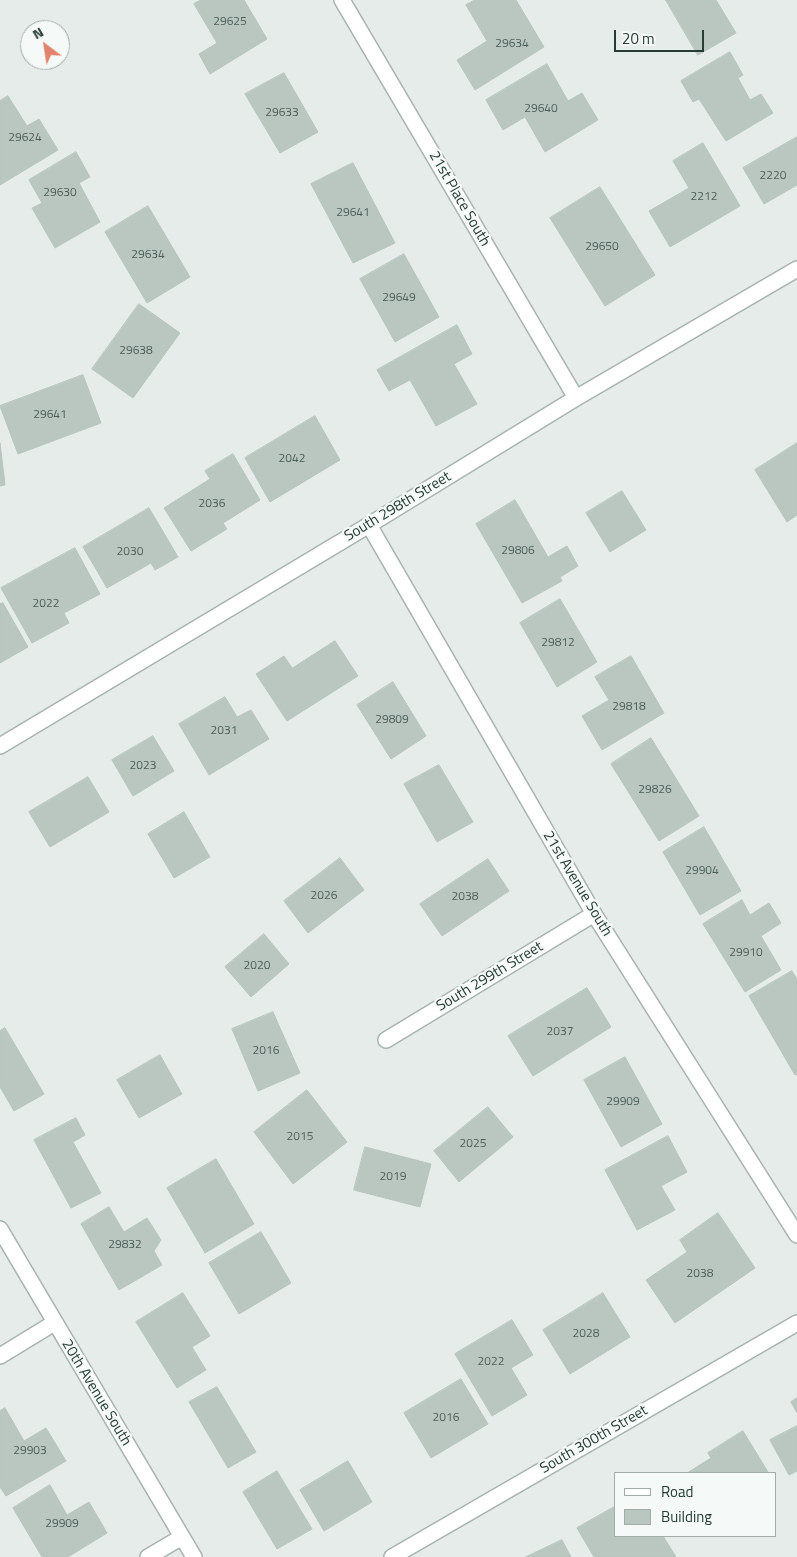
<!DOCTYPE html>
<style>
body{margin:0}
#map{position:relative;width:797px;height:1557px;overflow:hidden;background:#e5ece9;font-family:"Titillium Web",sans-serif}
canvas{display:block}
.legend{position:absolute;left:614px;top:1472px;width:162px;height:65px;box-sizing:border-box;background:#f5f9f7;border:1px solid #a2ada9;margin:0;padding:6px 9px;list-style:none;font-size:15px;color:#263c35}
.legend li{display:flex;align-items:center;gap:10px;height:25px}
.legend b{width:25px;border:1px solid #a2ada9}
.north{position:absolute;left:20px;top:20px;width:50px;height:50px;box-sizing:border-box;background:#f5f9f7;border:1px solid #a2ada9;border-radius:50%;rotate:329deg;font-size:14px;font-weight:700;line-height:20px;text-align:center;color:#263c35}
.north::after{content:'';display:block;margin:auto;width:18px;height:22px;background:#e2846d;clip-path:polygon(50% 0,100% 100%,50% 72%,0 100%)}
.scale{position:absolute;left:614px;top:30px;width:90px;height:22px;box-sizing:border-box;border:2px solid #263c35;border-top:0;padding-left:6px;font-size:15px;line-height:18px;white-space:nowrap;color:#263c35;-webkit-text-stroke:4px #f5f9f7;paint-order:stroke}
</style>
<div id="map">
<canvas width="797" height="1557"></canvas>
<ul class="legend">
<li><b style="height:6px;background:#fff"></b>Road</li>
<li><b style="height:14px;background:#bac7c1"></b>Building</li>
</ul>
<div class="north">N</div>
<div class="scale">20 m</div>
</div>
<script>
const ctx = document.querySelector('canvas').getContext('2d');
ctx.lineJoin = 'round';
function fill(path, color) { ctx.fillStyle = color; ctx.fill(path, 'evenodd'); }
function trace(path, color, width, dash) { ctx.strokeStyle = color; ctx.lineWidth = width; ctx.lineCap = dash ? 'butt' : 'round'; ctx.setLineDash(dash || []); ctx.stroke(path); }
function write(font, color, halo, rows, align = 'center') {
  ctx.font = font + ' "Titillium Web",sans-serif'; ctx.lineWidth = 4.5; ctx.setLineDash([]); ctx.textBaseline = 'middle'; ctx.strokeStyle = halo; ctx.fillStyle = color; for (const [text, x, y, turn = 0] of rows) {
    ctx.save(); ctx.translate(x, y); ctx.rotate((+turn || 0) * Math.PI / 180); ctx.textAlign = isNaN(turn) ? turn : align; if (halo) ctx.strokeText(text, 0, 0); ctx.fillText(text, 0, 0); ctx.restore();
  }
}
const building = new Path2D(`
 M 201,0 L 244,0 L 267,39 L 210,74 L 199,54 L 217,43 L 194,4 Z
 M 475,0 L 516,0 L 544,47 L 475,90 L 457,60 L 487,41 L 466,5 Z
 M 666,0 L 716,0 L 736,33 L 698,55 Z
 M 730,52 L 743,75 L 738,78 L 750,100 L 761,94 L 773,113 L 726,141 L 699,99 L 693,102 L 681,81 Z
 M 547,64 L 568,101 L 582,93 L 598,120 L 545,152 L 525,117 L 503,130 L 486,100 Z
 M 284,73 L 318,132 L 280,153 L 245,94 Z
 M 8,96 L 27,126 L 39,119 L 58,150 L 0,185 L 0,101 Z
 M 797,137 L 797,185 L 764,204 L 743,168 Z
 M 703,143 L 740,206 L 670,247 L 649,211 L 689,188 L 673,161 Z
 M 76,152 L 90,177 L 79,183 L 100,222 L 55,248 L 32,208 L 42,203 L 29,180 Z
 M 353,163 L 395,243 L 353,263 L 311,184 Z
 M 600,187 L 655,275 L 605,306 L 550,218 Z
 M 148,206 L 190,277 L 147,303 L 105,232 Z
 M 404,254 L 439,317 L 395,342 L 360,279 Z
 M 139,304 L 180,333 L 133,398 L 92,369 Z
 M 457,325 L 472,354 L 454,364 L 477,404 L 436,426 L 410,380 L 389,391 L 377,370 Z
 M 83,375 L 101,423 L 18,454 L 0,406 Z
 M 315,416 L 340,460 L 270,502 L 245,458 Z
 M 0,443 L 5,485 L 0,486 Z
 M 797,443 L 797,515 L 787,522 L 755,470 Z
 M 233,454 L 260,500 L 223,523 L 227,529 L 191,551 L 164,508 L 210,479 L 205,471 Z
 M 622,491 L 646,530 L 610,552 L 586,513 Z
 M 515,500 L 548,557 L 567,546 L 578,566 L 560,577 L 562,581 L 522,603 L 476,524 Z
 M 149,508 L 178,557 L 155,570 L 151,563 L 107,588 L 83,547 Z
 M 75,548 L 100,594 L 64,613 L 69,623 L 32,643 L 1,588 Z
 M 560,599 L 597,662 L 557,687 L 520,623 Z
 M 3,603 L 28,647 L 0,663 L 0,604 Z
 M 335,641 L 358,676 L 287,721 L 256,674 L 284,656 L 292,668 Z
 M 631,656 L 664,713 L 602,750 L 582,716 L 609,700 L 595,677 Z
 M 393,682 L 426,736 L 391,759 L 357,705 Z
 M 225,697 L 237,717 L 251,710 L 269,739 L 209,775 L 179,724 Z
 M 153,736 L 174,771 L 133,796 L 112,760 Z
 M 651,738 L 699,816 L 659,841 L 611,764 Z
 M 439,765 L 473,822 L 437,842 L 404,784 Z
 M 88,777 L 109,812 L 50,847 L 29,812 Z
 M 184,812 L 210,857 L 174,878 L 148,834 Z
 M 704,827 L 741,891 L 700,915 L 663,852 Z
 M 340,858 L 364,890 L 308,933 L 284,901 Z
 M 488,859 L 509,891 L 442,936 L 420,904 Z
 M 742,900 L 750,915 L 769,903 L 781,923 L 761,936 L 781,970 L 745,992 L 703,924 Z
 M 264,934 L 289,964 L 251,997 L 225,967 Z
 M 792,971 L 797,979 L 797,1074 L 795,1075 L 749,996 Z
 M 587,988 L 611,1027 L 533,1076 L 508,1036 Z
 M 273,1012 L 300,1073 L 258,1091 L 232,1029 Z
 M 5,1028 L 44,1094 L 14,1111 L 0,1087 L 0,1031 Z
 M 160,1055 L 182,1094 L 139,1118 L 117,1080 Z
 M 625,1057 L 662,1124 L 621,1147 L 584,1080 Z
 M 307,1090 L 347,1142 L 293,1184 L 254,1132 Z
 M 488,1107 L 513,1137 L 459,1182 L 434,1151 Z
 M 76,1118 L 85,1135 L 73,1142 L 101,1193 L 71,1208 L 34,1140 Z
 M 668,1136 L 687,1172 L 661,1186 L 675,1210 L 637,1230 L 605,1170 Z
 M 365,1147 L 431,1164 L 420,1207 L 354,1190 Z
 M 216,1159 L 254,1224 L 205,1253 L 167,1188 Z
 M 109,1207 L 124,1232 L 147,1218 L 161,1240 L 154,1251 L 162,1265 L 119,1290 L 81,1224 Z
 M 718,1213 L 755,1268 L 675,1323 L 646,1280 L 687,1252 L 680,1240 Z
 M 261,1232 L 291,1283 L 239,1314 L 209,1263 Z
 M 183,1293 L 210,1336 L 192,1347 L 206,1370 L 177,1388 L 136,1322 Z
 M 603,1293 L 630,1337 L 570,1374 L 543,1330 Z
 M 512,1320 L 533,1355 L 511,1368 L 527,1395 L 492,1416 L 455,1354 Z
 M 461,1379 L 488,1424 L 431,1458 L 404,1413 Z
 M 217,1387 L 256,1452 L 228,1468 L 189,1402 Z
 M 797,1398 L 797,1413 L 791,1402 Z
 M 5,1408 L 24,1441 L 46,1428 L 66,1461 L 6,1496 L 0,1487 L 0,1411 Z
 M 797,1426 L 797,1471 L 789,1475 L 770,1440 Z
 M 743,1431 L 768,1472 L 766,1473 L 687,1473 L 711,1458 L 708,1453 Z
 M 348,1461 L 372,1502 L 324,1531 L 300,1490 Z
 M 277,1471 L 312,1529 L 277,1549 L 243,1492 Z
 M 50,1485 L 67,1515 L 89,1502 L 107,1533 L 68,1557 L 42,1557 L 13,1508 Z
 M 616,1506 L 616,1536 L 663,1536 L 676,1557 L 594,1557 L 577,1528 Z
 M 562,1540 L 571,1557 L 526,1557 Z`);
fill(building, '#bac7c1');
trace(building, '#b8c5bf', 1);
const minor = new Path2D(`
 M 342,0 L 576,398
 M 369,525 L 594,914 L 797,1235
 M 0,746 L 369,525 L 576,398 L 797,269
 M 386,1040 L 594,914
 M 0,1229 L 194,1557
 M 0,1356 L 54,1323
 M 148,1557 L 182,1537
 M 392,1557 L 797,1323`);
trace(minor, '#a8b4af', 18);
trace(minor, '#fff', 15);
write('12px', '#4b5f58', null, [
 ["29625",230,22],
 ["29634",512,44],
 ["29640",541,109],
 ["29633",282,113],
 ["29624",25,138],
 ["2220",773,176],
 ["29630",60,193],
 ["2212",704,197],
 ["29641",353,213],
 ["29650",602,247],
 ["29634",148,255],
 ["29649",399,298],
 ["29638",136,351],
 ["29641",50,415],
 ["2042",292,459],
 ["2036",212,504],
 ["29806",518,551],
 ["2030",130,552],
 ["2022",46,604],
 ["29812",558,643],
 ["29818",629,707],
 ["29809",392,720],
 ["2031",224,731],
 ["2023",143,766],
 ["29826",655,790],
 ["29904",702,871],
 ["2026",324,896],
 ["2038",465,897],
 ["29910",746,953],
 ["2020",257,966],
 ["2037",560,1032],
 ["2016",266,1051],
 ["29909",623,1102],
 ["2015",300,1137],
 ["2025",473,1144],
 ["2019",393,1177],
 ["29832",125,1245],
 ["2038",700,1274],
 ["2028",586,1334],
 ["2022",491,1362],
 ["2016",446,1418],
 ["29903",30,1451],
 ["29909",62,1524]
]);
write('15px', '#263c35', '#f5f9f7', [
 ["21st Place South",459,199,60],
 ["South 298th Street",398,507,-31],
 ["21st Avenue South",577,884,59],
 ["South 299th Street",490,977,-31],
 ["20th Avenue South",96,1393,59],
 ["South 300th Street",594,1440,-30]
]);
</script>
